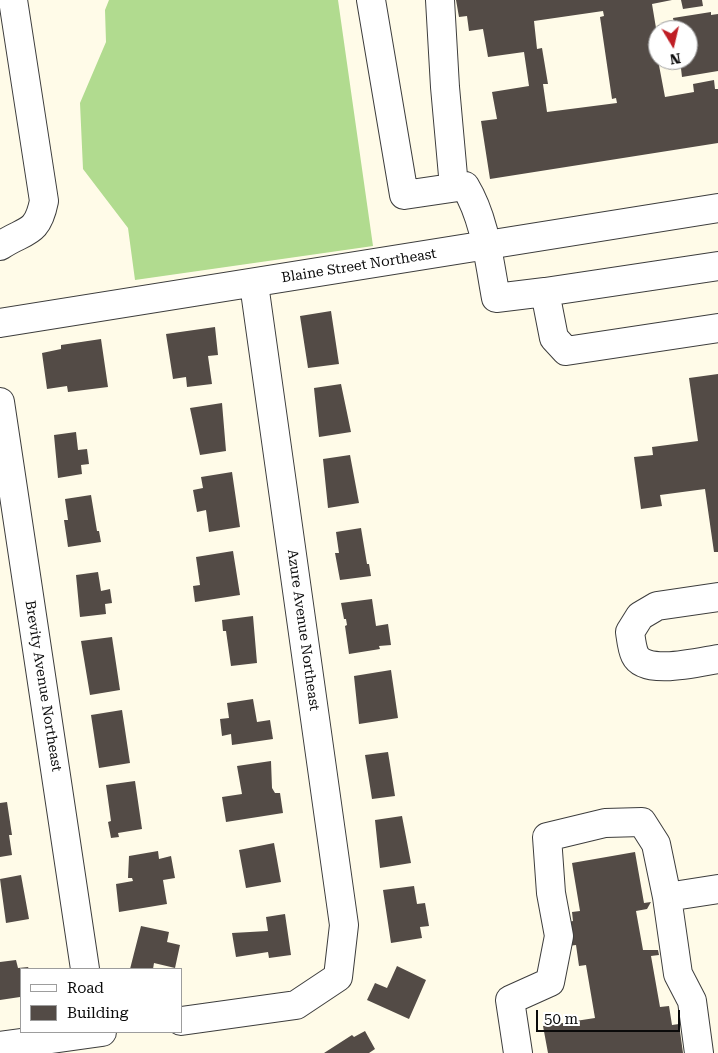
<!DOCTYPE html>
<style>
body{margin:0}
#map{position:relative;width:718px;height:1053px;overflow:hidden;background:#fffbe8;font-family:"Roboto Serif",serif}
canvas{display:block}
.legend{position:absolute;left:20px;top:968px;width:162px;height:65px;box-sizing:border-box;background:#fff;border:1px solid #9d9d9d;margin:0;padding:6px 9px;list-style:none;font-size:15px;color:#0a0a0a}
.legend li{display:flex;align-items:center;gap:10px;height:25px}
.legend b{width:25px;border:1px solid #9d9d9d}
.north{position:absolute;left:648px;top:20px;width:50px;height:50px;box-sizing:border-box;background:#fff;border:1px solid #9d9d9d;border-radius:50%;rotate:171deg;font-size:14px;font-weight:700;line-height:20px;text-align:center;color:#0a0a0a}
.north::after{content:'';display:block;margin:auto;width:18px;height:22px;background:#bf1e25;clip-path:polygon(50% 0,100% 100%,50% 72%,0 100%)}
.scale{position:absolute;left:536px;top:1010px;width:144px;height:22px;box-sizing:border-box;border:2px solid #0a0a0a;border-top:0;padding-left:6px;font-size:15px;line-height:18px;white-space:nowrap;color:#0a0a0a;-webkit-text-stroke:4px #fff;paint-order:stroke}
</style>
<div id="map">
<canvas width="718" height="1053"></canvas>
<ul class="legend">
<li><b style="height:6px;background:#fff"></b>Road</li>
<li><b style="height:14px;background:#534b46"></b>Building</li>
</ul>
<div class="north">N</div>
<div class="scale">50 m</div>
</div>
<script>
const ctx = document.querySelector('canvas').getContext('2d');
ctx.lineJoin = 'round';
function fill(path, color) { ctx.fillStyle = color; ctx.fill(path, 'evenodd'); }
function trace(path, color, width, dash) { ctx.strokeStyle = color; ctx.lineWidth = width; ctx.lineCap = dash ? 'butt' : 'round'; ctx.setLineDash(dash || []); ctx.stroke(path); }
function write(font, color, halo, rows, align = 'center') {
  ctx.font = font + ' "Roboto Serif",serif'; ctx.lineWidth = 5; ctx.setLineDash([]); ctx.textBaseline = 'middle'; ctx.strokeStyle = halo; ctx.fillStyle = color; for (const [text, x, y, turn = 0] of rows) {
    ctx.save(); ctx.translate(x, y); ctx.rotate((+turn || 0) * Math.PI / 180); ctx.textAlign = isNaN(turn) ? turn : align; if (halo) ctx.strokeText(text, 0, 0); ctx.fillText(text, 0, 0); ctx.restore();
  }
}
fill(new Path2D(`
 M 109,0 L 338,0 L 373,246 L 135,280 L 128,228 L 83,169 L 80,103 L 106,42 L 105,10 Z`), '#b1db8f');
fill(new Path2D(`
 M 456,0 L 672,0 L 652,4 L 658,40 L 658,60 L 665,97 L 694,92 L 693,84 L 714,80 L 715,89 L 718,89 L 718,143 L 490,179 L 481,121 L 497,119 L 492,92 L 529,86 L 524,52 L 488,57 L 483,29 L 469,31 L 467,16 L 459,17 ZM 603,11 L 604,16 L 600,17 L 612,99 L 616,98 L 617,103 L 547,112 L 543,84 L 548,84 L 542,48 L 537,49 L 534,21 Z
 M 681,0 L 702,0 L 703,6 L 683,9 Z
 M 711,12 L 711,15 L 718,14 L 718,71 L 682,77 L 680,60 L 688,60 L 688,30 L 675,30 L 673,18 Z
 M 331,311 L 339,364 L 308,368 L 300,316 Z
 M 215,327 L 218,355 L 208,356 L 212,384 L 187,387 L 186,377 L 173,379 L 166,334 Z
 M 101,339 L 108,387 L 68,392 L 67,386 L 47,389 L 42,353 L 61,349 L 61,345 Z
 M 718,374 L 718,552 L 714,552 L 705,489 L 660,495 L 662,506 L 641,509 L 634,457 L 653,455 L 652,447 L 698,441 L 689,378 Z
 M 341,384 L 351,432 L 319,437 L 314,388 Z
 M 222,403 L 226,451 L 200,455 L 190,408 Z
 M 76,432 L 78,450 L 87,449 L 89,464 L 81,465 L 82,474 L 58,478 L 54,435 Z
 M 350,455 L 359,503 L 328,508 L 323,459 Z
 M 232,472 L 240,527 L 209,532 L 206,510 L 197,512 L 193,490 L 203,488 L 201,477 Z
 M 91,495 L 97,531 L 99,531 L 101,542 L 68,547 L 64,520 L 68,520 L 65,499 Z
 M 361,528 L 367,564 L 369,564 L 371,576 L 340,580 L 335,553 L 339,553 L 336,532 Z
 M 233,551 L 240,595 L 195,602 L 193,586 L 200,585 L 196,557 Z
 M 98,572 L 101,591 L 110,589 L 112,603 L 105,604 L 106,614 L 80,617 L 76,575 Z
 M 372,599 L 376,626 L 388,624 L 391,645 L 379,646 L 380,649 L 349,654 L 345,626 L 347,625 L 346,619 L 344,619 L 341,603 Z
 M 253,616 L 257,663 L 231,666 L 226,631 L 223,631 L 222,620 Z
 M 112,637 L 120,690 L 90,695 L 81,641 Z
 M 391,670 L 398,718 L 359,724 L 354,676 Z
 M 253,699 L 257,722 L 270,720 L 273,739 L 232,745 L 231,734 L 222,736 L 220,719 L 229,718 L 227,703 Z
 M 122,710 L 130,763 L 99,768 L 91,715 Z
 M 388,752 L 395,796 L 372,799 L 365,755 Z
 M 271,761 L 272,788 L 275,793 L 280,793 L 283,813 L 226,822 L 222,797 L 242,794 L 237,766 Z
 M 135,781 L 142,829 L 118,833 L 119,837 L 111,838 L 108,822 L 111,821 L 106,785 Z
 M 7,802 L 12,835 L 9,835 L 12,855 L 0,857 L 0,803 Z
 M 402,816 L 411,863 L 380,868 L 375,820 Z
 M 274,843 L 281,882 L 246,888 L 239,850 Z
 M 158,851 L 159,859 L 171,856 L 175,878 L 163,880 L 167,904 L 119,912 L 116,884 L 133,881 L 132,878 L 128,878 L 129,856 Z
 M 635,852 L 644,903 L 651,902 L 647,909 L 636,911 L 643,950 L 658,950 L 659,955 L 651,956 L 660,1007 L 669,1006 L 672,1025 L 679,1024 L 683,1053 L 548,1053 L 543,1026 L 595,1018 L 586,965 L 579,966 L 576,945 L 568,946 L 564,923 L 573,921 L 572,912 L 580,911 L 572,863 Z
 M 21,875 L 29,919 L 6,923 L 0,879 Z
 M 414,886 L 417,904 L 425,903 L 429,926 L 420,927 L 422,938 L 391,943 L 383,890 Z
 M 285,914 L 291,955 L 269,958 L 268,952 L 236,957 L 232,933 L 268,931 L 266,917 Z
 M 141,926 L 169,932 L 167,942 L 180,945 L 175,968 L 154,963 L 153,969 L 130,969 Z
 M 16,960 L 18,968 L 28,967 L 29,969 L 21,969 L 20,997 L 0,1000 L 0,962 Z
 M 397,966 L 426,980 L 409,1019 L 367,1000 L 375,983 L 387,988 Z
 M 365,1031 L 375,1049 L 369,1053 L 324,1053 L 352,1035 L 354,1037 Z`), '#534b46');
const minor = new Path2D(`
 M 371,0 L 404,195 L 465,186 C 485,219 489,260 496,298 L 545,292 L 554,338 L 566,351 L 718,328
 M 440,0 L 445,87 L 454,187
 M 0,246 C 25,229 37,236 44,201 L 13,0
 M 545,292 L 718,266
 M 0,323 L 718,208
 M 0,402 L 85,969
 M 718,597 L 657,606 L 640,616 L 630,632 C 631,639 632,649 635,655 C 645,676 699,662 718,659
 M 181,1021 L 296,1005 L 338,977 L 344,925 L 254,284
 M 0,1046 L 102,1032
 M 518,1053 L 510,1000 L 550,982 L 559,936 L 551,893 L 547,837 L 605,823 L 642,822 L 656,844 L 667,897
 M 699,1053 L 692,1001 L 678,974 L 667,897 L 718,889`);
trace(minor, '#3d3d3d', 30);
trace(minor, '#fff', 28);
write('14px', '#0a0a0a', '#fff', [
 ["Blaine Street Northeast",359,266,-9],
 ["Azure Avenue Northeast",303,630,82],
 ["Brevity Avenue Northeast",43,686,81]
]);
</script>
